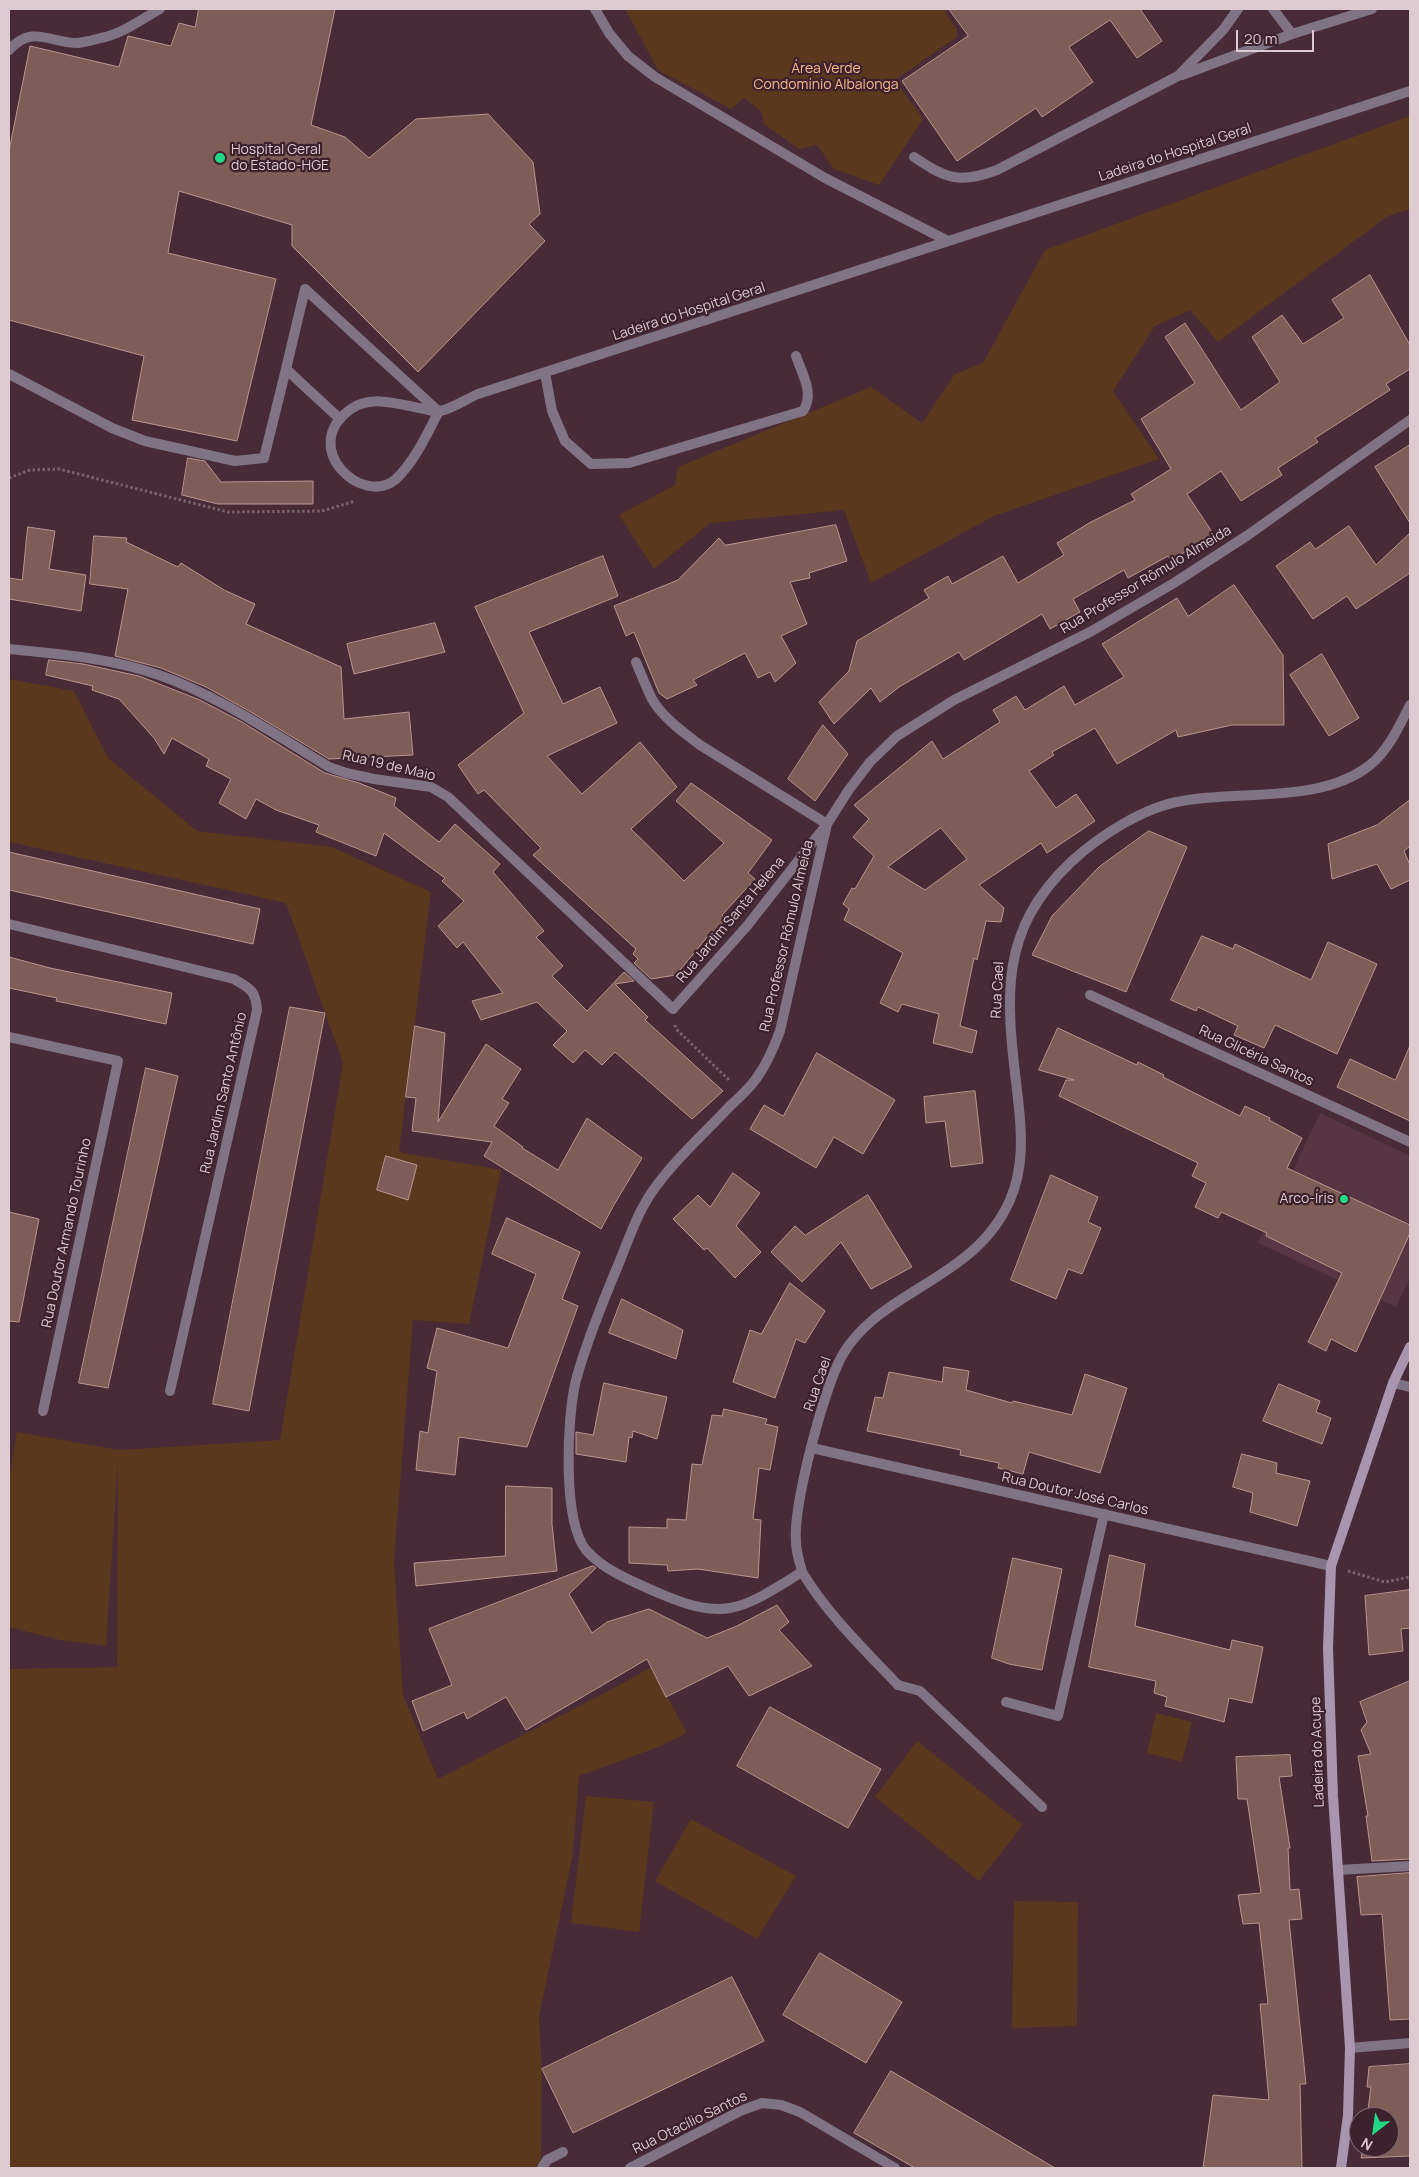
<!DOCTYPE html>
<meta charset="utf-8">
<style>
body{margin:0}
#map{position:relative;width:1419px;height:2177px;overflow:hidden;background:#482b37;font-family:Manrope,sans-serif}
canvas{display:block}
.frame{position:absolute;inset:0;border:10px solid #decbd2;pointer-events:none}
.north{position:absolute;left:1349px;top:2107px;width:50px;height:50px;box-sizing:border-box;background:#3d212d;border:1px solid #7d656f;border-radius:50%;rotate:210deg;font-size:14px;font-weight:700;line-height:20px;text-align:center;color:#decbd2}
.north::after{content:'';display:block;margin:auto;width:18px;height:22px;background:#22d887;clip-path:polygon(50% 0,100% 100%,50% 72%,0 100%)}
.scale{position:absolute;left:1236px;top:30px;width:78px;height:22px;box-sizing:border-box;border:2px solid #decbd2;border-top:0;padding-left:6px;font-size:15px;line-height:18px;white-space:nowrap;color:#decbd2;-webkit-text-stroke:4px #3d212d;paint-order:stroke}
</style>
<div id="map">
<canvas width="1419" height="2177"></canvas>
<div class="frame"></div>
<div class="north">N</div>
<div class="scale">20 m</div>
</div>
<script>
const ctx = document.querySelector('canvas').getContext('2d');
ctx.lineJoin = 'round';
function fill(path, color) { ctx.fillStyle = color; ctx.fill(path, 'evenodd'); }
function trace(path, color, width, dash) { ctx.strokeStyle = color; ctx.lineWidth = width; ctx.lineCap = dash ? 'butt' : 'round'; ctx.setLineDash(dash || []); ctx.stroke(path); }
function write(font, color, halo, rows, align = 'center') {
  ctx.font = font + ' Manrope,sans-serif'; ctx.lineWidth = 4.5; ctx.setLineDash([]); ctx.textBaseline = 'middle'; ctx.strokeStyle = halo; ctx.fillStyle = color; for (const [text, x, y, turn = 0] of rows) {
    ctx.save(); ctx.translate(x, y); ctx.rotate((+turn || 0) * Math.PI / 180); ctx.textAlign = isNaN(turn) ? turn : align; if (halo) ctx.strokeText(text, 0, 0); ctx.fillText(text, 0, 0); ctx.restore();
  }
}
fill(new Path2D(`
 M 1320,1113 L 1410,1156 L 1410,1278 L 1396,1307 L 1258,1243 Z`), '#583543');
fill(new Path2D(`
 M 625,9 L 949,9 L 945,12 L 957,30 L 957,37 L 895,80 L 923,119 L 879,185 L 834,169 L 817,145 L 799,149 L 764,124 L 761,111 L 744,98 L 731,109 L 658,70 Z
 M 1410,116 L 1410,209 L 1388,216 L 1218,342 L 1190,310 L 1155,326 L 1113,391 L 1159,459 L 994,516 L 871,583 L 844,510 L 710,523 L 654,569 L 619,515 L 675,485 L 678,467 L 871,387 L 922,423 L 955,374 L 983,363 L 1045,250 Z
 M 9,679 L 74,691 L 108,758 L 197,831 L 332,847 L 431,892 L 399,1152 L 501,1170 L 469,1324 L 413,1320 L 394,1561 L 403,1695 L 438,1779 L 616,1687 L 651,1667 L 687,1733 L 656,1748 L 579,1776 L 573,1854 L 539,2017 L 542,2069 L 541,2168 L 9,2168 L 9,1669 L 117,1667 L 118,1462 L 106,1646 L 60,1640 L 9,1627 L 9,1479 L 17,1432 L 119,1450 L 280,1440 L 343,1063 L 286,903 L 9,842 Z
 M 1156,1713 L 1192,1722 L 1182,1762 L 1147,1753 Z
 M 917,1741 L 1023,1825 L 979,1881 L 875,1797 Z
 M 586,1796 L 654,1802 L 639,1932 L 571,1923 Z
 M 691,1819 L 796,1876 L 757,1939 L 655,1881 Z
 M 1014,1901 L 1078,1902 L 1077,2026 L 1012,2028 Z`), '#59381d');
const building = new Path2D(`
 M 199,9 L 335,9 L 311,125 L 345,137 L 369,158 L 416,119 L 488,114 L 533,162 L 540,214 L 529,224 L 545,241 L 418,372 L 292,246 L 292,225 L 179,191 L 168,253 L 276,279 L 237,441 L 132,420 L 144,356 L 9,320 L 9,151 L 30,46 L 119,67 L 128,36 L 171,46 L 179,23 L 195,27 Z
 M 949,9 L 1140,9 L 1162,41 L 1137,58 L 1110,20 L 1069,47 L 1093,82 L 1042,117 L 1036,108 L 957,161 L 902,81 L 968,36 Z
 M 1370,275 L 1410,345 L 1410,369 L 1386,384 L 1390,390 L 1315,438 L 1318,442 L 1278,468 L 1282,475 L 1241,501 L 1221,471 L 1187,494 L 1214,535 L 1171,560 L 1168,556 L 1128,578 L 1124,570 L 1073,599 L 1080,612 L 1050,629 L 1042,614 L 964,660 L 959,652 L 899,687 L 880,702 L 871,688 L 834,724 L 819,702 L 849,671 L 857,641 L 929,598 L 924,590 L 948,576 L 952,584 L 1003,556 L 1018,583 L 1064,555 L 1057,543 L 1089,523 L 1135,500 L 1131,494 L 1171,469 L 1141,419 L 1195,383 L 1165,337 L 1185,323 L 1241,410 L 1280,382 L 1252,337 L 1282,315 L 1303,344 L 1344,318 L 1332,300 Z
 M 1410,445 L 1410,523 L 1375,467 Z
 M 188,458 L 205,461 L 221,482 L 313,481 L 313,504 L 218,504 L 182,495 Z
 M 836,525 L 847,561 L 809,573 L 810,578 L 790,582 L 807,624 L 781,636 L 796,663 L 775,682 L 770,672 L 758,678 L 745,653 L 693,680 L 697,685 L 667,699 L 659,693 L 634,632 L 626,636 L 614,606 L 678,580 L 719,538 L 725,545 Z
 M 1349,526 L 1376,565 L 1410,533 L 1410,573 L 1356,609 L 1347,596 L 1313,619 L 1276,566 L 1310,542 L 1315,549 Z
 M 28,527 L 55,531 L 49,569 L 86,575 L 81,611 L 9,599 L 9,578 L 22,580 Z
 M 94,536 L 127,538 L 126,542 L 178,567 L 181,563 L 224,590 L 255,604 L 246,624 L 341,667 L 344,719 L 409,712 L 413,755 L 329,759 L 249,711 L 206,687 L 161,668 L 115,656 L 128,589 L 90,584 Z
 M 603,556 L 618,596 L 529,632 L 563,704 L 600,687 L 617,723 L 547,756 L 582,794 L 640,742 L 677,787 L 631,829 L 684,881 L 724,843 L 676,801 L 691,783 L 772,840 L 748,873 L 755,879 L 722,915 L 727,920 L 710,938 L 708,936 L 676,975 L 651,979 L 634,963 L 638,959 L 633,954 L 636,949 L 533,855 L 541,848 L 484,790 L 478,794 L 458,765 L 524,713 L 475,607 Z
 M 1234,585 L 1283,655 L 1284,725 L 1232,725 L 1178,737 L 1176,730 L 1117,764 L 1095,728 L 1052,752 L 1054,755 L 1029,771 L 1056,808 L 1076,794 L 1095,821 L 1047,853 L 1041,843 L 979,885 L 1004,908 L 1001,922 L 986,921 L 977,960 L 974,958 L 960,1026 L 977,1031 L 972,1053 L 933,1043 L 939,1014 L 902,1004 L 898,1012 L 880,1003 L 903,953 L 844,920 L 849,909 L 843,904 L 852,888 L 855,889 L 874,856 L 853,837 L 869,819 L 854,805 L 932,741 L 943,759 L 1000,722 L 993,710 L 1016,696 L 1025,710 L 1064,686 L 1075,705 L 1124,677 L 1102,644 L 1177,598 L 1188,616 ZM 941,828 L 967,859 L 925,890 L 888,867 Z
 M 435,623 L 445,652 L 354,674 L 347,644 Z
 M 1322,654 L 1359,718 L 1329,736 L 1290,675 Z
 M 49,660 L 83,664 L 139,676 L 200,700 L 242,722 L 325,773 L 359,783 L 396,798 L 394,806 L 439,842 L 455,824 L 500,864 L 493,872 L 544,931 L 536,937 L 563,966 L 552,976 L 587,1011 L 624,972 L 634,981 L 615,984 L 648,1017 L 645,1020 L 723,1091 L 692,1119 L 615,1052 L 602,1065 L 585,1050 L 573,1063 L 553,1045 L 567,1031 L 537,1002 L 481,1020 L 472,1001 L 503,993 L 463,942 L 457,948 L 438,926 L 464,901 L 442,881 L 445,878 L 384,833 L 376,856 L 316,832 L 319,825 L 276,810 L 256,799 L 246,819 L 219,803 L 231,779 L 206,766 L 209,759 L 172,738 L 164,754 L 154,738 L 119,699 L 92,690 L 93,686 L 46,675 Z
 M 823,725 L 848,754 L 815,801 L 788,779 Z
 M 1410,800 L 1410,846 L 1404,851 L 1410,865 L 1410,880 L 1391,889 L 1377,864 L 1332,879 L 1328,844 L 1377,825 Z
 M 1149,831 L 1187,847 L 1126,992 L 1032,955 L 1052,916 L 1099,867 Z
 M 9,852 L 260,909 L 253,944 L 9,890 Z
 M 1202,936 L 1233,949 L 1235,944 L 1311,980 L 1328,942 L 1377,964 L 1337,1054 L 1275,1025 L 1264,1048 L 1234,1035 L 1238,1026 L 1198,1007 L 1196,1011 L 1171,1000 Z
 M 9,957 L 50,968 L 172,993 L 166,1024 L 56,1001 L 57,998 L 9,988 Z
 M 290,1007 L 325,1013 L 249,1411 L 213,1404 Z
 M 415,1026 L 445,1033 L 438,1122 L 486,1044 L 521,1069 L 502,1099 L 509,1103 L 494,1126 L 523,1147 L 522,1148 L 558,1170 L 587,1118 L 642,1158 L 615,1203 L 601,1229 L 484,1156 L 492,1142 L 412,1131 L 416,1098 L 406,1097 Z
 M 1058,1028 L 1137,1065 L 1138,1062 L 1164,1075 L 1163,1077 L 1240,1116 L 1245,1106 L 1270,1118 L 1269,1120 L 1302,1138 L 1287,1168 L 1410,1225 L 1410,1233 L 1356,1352 L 1331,1339 L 1326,1351 L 1308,1342 L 1342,1273 L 1266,1236 L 1267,1233 L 1221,1212 L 1218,1218 L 1195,1207 L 1206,1183 L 1192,1176 L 1198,1163 L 1059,1096 L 1066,1080 L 1074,1080 L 1039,1070 Z
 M 1410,1046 L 1410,1121 L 1337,1087 L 1350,1059 L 1395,1080 Z
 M 817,1053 L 895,1100 L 863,1154 L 834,1137 L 816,1168 L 750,1129 L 764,1105 L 783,1116 Z
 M 146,1068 L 178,1076 L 108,1388 L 79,1383 Z
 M 975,1091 L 983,1163 L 951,1167 L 945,1121 L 926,1123 L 924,1097 Z
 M 386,1156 L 417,1165 L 408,1200 L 377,1190 Z
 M 733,1173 L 760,1193 L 736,1226 L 761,1252 L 735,1278 L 707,1248 L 704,1250 L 673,1219 L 698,1195 L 710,1207 Z
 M 1051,1175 L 1098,1197 L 1088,1222 L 1101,1228 L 1082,1274 L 1068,1269 L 1056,1299 L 1011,1280 Z
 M 868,1195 L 912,1267 L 871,1289 L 841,1242 L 802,1282 L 771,1252 L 795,1226 L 805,1235 Z
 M 9,1212 L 39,1219 L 19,1322 L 9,1321 Z
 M 507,1218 L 580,1252 L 562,1299 L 578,1306 L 527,1447 L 459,1437 L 455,1475 L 416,1470 L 420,1431 L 428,1433 L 437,1371 L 427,1368 L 437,1328 L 508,1348 L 536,1274 L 492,1254 Z
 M 790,1283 L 825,1311 L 805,1343 L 796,1339 L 775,1398 L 733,1382 L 750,1330 L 761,1334 Z
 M 622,1299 L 683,1330 L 676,1359 L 609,1333 Z
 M 944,1367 L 969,1371 L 966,1390 L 1012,1403 L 1013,1401 L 1072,1415 L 1085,1374 L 1127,1388 L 1100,1473 L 1029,1452 L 1023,1474 L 998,1468 L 999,1463 L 960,1455 L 961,1450 L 867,1431 L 875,1397 L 883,1398 L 889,1372 L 942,1382 Z
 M 604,1383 L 667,1397 L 657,1439 L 633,1431 L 632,1438 L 629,1437 L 626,1462 L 576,1454 L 576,1432 L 593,1435 Z
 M 1279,1384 L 1320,1401 L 1316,1412 L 1331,1418 L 1322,1444 L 1263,1421 Z
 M 724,1409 L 767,1419 L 765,1424 L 778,1427 L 770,1470 L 759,1468 L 753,1519 L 761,1520 L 758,1578 L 698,1569 L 668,1571 L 667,1565 L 629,1563 L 629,1527 L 667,1528 L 667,1519 L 686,1520 L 692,1464 L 702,1465 L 712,1415 L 722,1416 Z
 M 1242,1454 L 1277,1463 L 1276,1473 L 1310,1481 L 1297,1526 L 1250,1512 L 1253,1493 L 1233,1487 Z
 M 506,1486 L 552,1488 L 552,1524 L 557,1571 L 416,1586 L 414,1563 L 505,1556 Z
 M 1110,1555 L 1145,1564 L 1135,1626 L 1230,1650 L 1232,1640 L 1263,1647 L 1252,1703 L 1229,1698 L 1224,1722 L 1165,1706 L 1167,1697 L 1154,1693 L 1156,1681 L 1089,1667 Z
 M 1013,1558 L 1062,1569 L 1042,1670 L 1009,1664 L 992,1658 Z
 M 593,1566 L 596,1568 L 569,1594 L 592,1633 L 607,1622 L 649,1609 L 707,1638 L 737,1626 L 777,1605 L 789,1622 L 779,1630 L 812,1666 L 749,1696 L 728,1666 L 666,1697 L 647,1659 L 526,1730 L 506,1697 L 467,1719 L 464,1712 L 423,1731 L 412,1701 L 452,1685 L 429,1629 Z
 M 1410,1590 L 1410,1628 L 1401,1629 L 1403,1651 L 1369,1655 L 1365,1596 Z
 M 1410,1681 L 1410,1859 L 1372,1861 L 1366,1816 L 1368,1816 L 1358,1756 L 1371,1754 L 1361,1730 L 1367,1722 L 1360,1702 Z
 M 770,1707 L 881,1769 L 848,1828 L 737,1766 Z
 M 1290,1755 L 1292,1776 L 1279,1777 L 1290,1848 L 1288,1848 L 1290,1890 L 1299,1889 L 1302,1919 L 1289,1920 L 1306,2084 L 1300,2084 L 1302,2168 L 1203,2168 L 1213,2095 L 1269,2100 L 1260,2004 L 1268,2004 L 1259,1923 L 1243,1924 L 1238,1895 L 1261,1893 L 1247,1799 L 1238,1799 L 1236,1757 Z
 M 1410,1873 L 1410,2019 L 1390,2020 L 1382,1914 L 1361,1915 L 1357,1877 Z
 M 820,1953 L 902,2002 L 866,2063 L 783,2015 Z
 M 732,1977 L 764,2041 L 573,2133 L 542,2069 Z
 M 1410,2064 L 1410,2156 L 1361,2158 L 1363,2147 L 1389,2147 L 1389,2117 L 1367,2117 L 1371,2087 L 1367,2087 L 1369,2067 Z
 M 891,2071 L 984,2126 L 1055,2168 L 915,2168 L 854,2133 Z`);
fill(building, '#7e5c58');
trace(building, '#b9948f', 1);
trace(new Path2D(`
 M 9,478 L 30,470 L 59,469 L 228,512 L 322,511 L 355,501
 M 675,1025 L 676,1029 L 730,1081
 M 1348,1571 L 1385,1582 L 1410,1577`), '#79606a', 3, [2.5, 2.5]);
trace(new Path2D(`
 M 595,9 L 609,33 L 628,56 L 655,77 L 825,178 L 948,241
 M 1273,9 L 1292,34
 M 9,50 C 33,24 49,43 78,43 C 85,42 94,40 101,38 C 122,34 142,19 160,9
 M 1182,75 L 1292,34 L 1372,9
 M 914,157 C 946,179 960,184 997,170 L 1178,76 L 1223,30 L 1238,9
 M 286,369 L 305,289 L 438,411
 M 545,373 L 552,411 L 565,441 L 591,464 L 629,463 L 803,411 C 815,394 802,374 796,356
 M 9,374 L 112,428 L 145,441 L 235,461 L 264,458 L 286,369 L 340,419
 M 439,411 C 427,434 415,461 396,479 C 363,508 297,447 351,409 C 372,394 402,405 425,409 C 429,410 436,412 440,411 C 452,409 466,399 478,394 L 1410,91
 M 898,1685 L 920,1691 L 1042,1807
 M 1006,1702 L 1058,1716 L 1104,1514
 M 1338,1870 L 1410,1866
 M 542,2168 L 547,2160 L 563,2152
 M 630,2168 L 740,2111 L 762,2103 L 781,2105 L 800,2112 L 895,2168`), '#807383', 10);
trace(new Path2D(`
 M 1410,420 L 1248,535 L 1174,583 L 1090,632 L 954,700 L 897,736 L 870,762 L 848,791 L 827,824 L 780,1031 C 774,1047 768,1062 758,1076 C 751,1087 740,1097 730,1106 C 706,1132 678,1156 657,1185 C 639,1208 630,1236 619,1263 C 603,1301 587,1340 576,1380 C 567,1416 562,1520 586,1550 C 604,1571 636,1583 661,1594 C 728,1623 744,1607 802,1572 C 800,1563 796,1552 796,1542 C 793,1505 824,1387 843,1354 C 851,1340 862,1329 875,1318 C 923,1280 983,1262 1010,1200 C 1024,1168 1022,1133 1018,1099 C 1007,1004 995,934 1071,862 C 1099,836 1144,807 1182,801 C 1241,790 1321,804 1370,765 C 1388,751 1400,725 1410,705
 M 9,649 C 59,654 111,658 159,675 C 219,696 274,734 329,767 L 346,773 L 374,779 L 431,787 L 448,797 L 673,1009 L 747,926 L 827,824 L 700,745 C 683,732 663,718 652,699 C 646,687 641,674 636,662
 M 9,924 L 234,979 C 250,988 256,991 257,1010 L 170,1391
 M 1090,995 L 1410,1142
 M 9,1037 L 118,1061 L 43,1411
 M 1393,1383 L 1410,1387
 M 812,1448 L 1331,1566
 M 802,1572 C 828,1615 864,1649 898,1685
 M 1350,2048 L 1410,2043`), '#807383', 10);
trace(new Path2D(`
 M 1341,2168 L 1348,2115 L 1350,2048 L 1333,1796 L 1328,1648 L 1331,1566 L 1393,1383 L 1410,1347`), '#aa95ae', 10);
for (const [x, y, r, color] of [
 [220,158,6,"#22d887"],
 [1344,1199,5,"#22d887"]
]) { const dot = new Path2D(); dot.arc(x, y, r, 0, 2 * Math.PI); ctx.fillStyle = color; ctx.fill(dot); trace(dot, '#3d212d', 2); }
write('14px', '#f7ba8b', '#3d212d', [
 ["Área Verde",826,69],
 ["Condomínio Albalonga",826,85]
]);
write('14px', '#decbd2', '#3d212d', [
 ["Hospital Geral",231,150],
 ["do Estado-HGE",231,166],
 ["Arco-Íris",1334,1199,"right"]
], 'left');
write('14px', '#decbd2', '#3d212d', [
 ["Ladeira do Hospital Geral",1175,153,-18],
 ["Ladeira do Hospital Geral",689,312,-18],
 ["Rua Professor Rômulo Almeida",1146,580,-31],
 ["Rua 19 de Maio",389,766,13],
 ["Rua Jardim Santa Helena",731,920,-50],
 ["Rua Professor Rômulo Almeida",787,936,-77],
 ["Rua Cael",998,990,-87],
 ["Rua Glicéria Santos",1256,1056,25],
 ["Rua Jardim Santo Antônio",224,1093,-77],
 ["Rua Doutor Armando Tourinho",67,1233,-78],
 ["Rua Cael",818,1384,-71],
 ["Rua Doutor José Carlos",1075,1494,13],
 ["Ladeira do Acupe",1318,1752,-92],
 ["Rua Otacílio Santos",690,2123,-26]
]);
</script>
